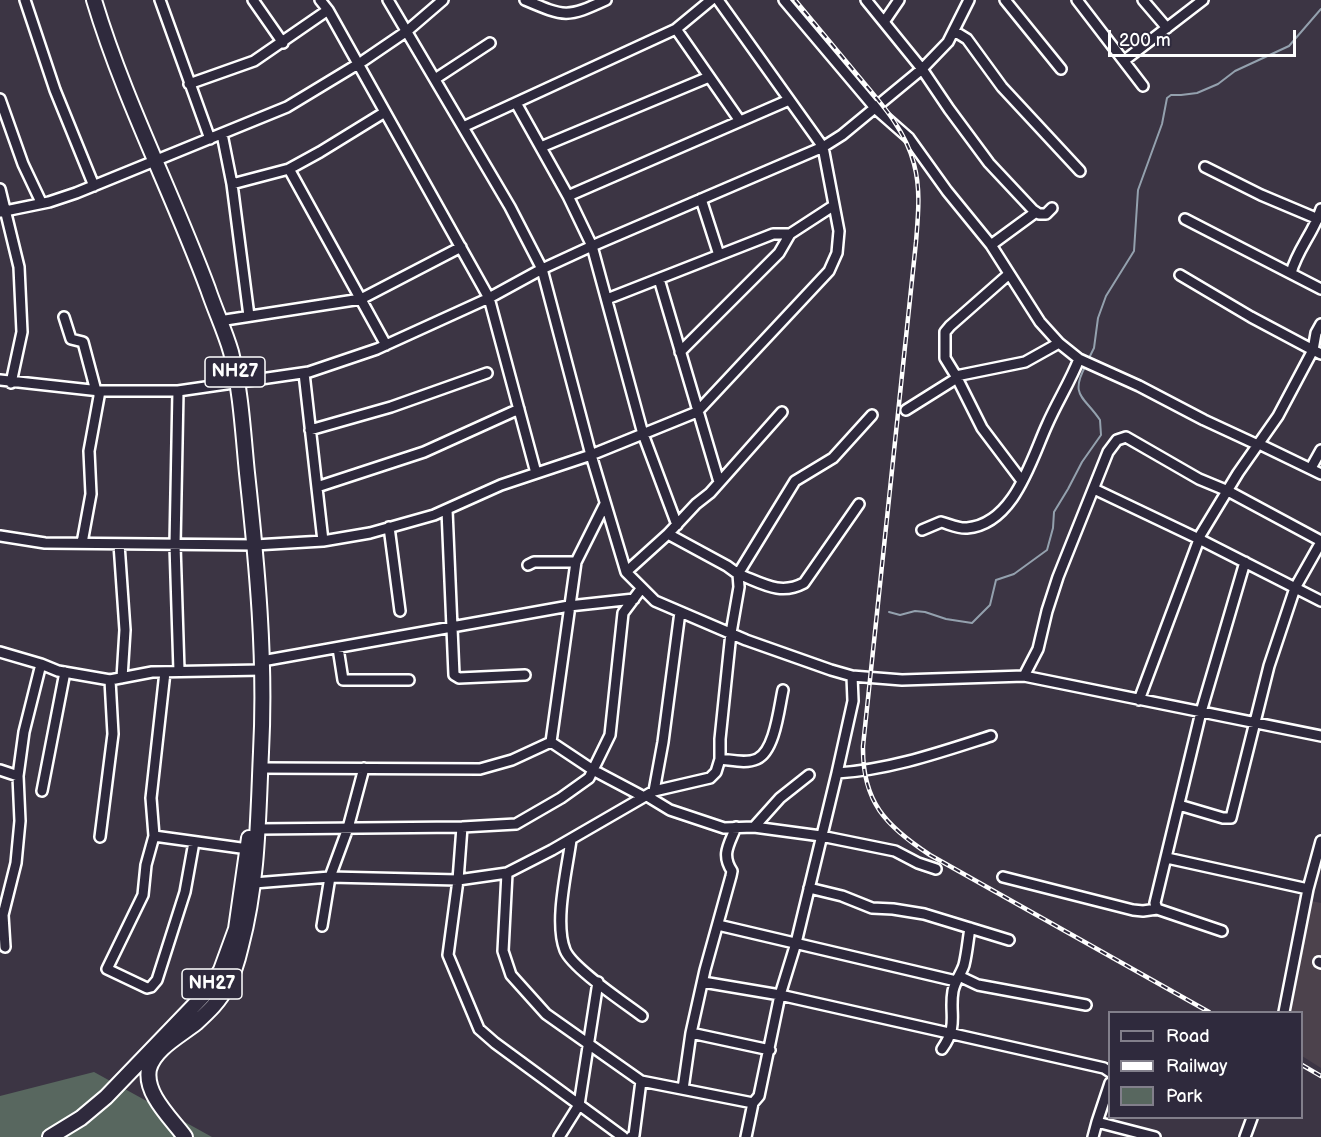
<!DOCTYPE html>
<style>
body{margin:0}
#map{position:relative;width:1321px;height:1137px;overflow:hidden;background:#3c3544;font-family:"Balsamiq Sans",sans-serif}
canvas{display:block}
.legend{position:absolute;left:1108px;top:1011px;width:195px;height:108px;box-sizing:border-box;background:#2f2a3d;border:2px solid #827f8b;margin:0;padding:8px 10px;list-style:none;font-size:18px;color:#fff}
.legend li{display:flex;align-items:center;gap:12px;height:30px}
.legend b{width:30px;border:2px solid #827f8b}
.scale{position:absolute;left:1108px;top:30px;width:188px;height:27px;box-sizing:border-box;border:3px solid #fff;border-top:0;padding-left:8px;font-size:18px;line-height:21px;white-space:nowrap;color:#fff;-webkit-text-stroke:4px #2f2a3d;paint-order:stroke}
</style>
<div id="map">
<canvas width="1321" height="1137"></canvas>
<ul class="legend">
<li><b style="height:8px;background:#2f2a3d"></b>Road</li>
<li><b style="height:8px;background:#fff"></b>Railway</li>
<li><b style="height:16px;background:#58675f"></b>Park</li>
</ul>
<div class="scale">200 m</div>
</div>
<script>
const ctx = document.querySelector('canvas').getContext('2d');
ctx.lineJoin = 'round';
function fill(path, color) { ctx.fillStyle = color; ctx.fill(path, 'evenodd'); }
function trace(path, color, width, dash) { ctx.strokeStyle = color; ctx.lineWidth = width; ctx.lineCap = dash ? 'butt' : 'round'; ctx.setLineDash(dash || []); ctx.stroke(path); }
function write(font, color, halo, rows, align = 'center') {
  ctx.font = font + ' "Balsamiq Sans",sans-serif'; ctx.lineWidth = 4.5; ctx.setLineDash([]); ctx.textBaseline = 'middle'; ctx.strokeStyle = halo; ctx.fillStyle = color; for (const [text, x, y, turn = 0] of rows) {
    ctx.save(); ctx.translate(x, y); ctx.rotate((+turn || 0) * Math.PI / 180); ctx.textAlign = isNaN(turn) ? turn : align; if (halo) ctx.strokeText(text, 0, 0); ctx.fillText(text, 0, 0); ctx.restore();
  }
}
fill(new Path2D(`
 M 1311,901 L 1321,903 L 1321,1068 L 1302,1056 L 1302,1012 L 1291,1012 Z`), '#4c424c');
fill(new Path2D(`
 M 94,1072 L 212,1137 L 0,1137 L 0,1096 Z`), '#58675f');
trace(new Path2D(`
 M 1088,360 L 1094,348 L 1098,318 L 1106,296 L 1134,251 L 1138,190 L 1162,124 L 1167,98 L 1171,95 L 1181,95 L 1197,93 L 1218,84 L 1235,71 L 1289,46 L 1321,9
 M 889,612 L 900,615 L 915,611 L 925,612 L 946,619 L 972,623 L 990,605 L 996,580 L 1014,574 L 1047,550 L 1053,528 L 1054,512 L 1068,489 L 1082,462 L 1101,435 L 1100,420 C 1084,396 1069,396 1086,365`), '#94a1ae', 2);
const minor = new Path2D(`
 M 25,0 L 55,90 L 94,186
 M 160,0 L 210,139
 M 253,0 L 283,43
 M 320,0 L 328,10 L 489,298 L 536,473
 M 388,0 L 510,207 L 542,269 L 591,455 L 626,572 L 655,601 L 746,640 L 831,670 L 852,676 L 853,701 L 837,773 C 890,770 941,752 991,736
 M 525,0 C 565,17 567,18 606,0
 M 784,0 L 876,109 L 909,138 L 947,191 L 991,245 L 1040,322 L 1059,343 L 1079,359 L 1139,386 L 1204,420 L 1258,445
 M 866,0 L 922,69 L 949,109 L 989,163 L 1033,210 L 1039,214 L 1046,214 L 1052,208
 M 1005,0 L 1061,69
 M 1077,0 L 1143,86
 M 1143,0 L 1167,28
 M 884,22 L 899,0
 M 676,29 L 740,121
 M 954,31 L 967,39 L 1002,87 L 1080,171
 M 1125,60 L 1203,0
 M 435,79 L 490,43
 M 189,84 L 254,61 L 328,10
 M 0,99 L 23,164 L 41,202
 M 516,103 L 568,196 L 592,246 L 643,434 L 677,525
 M 463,127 L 676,29 L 711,0
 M 222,134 L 232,184 L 249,316
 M 541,147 L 709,77
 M 1205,167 L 1261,195 L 1318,219
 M 289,169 L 386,345
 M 232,184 L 289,169 L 320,152 L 385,112
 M 0,189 L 19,267 L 22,332 L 11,383
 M 568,196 L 789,100
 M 701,199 L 719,255
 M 0,212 L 49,202 L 76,193 L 287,107 L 363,61 L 407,31 L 443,0
 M 1185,219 L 1321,289
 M 991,245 L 1036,212
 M 1291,273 C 1297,250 1314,232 1321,209
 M 1009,274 L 950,326 L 945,332 L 945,358 L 956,376 L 982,428 L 1022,481
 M 1180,275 L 1251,317 L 1313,350 L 1316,333 L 1321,324
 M 659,279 L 719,482
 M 607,299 L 773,234 L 790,234
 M 64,317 L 71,339 L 83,342 L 96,391
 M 219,321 L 361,299 L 461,247
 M 680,352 L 779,253 L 790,234 L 833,206
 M 304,373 L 323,541
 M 956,376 L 1025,362 L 1059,343
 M 0,380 L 100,391 L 178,391 L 309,372 L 377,349 L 489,298 L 542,269 L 592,246 L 823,147 L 842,135 L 922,69 L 948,42 L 969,0
 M 178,391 L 175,545 L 179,671
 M 906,410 L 957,378
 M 310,430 L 391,407 L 487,373
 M 1259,444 L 1321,474
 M 1311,468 L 1321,450
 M 317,487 L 424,452 L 519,409
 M 1094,489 L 1199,539 L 1321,601
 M 859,504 L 804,583 C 780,596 762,583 738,574 L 795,481 L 833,458 L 872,415
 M 447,510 L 454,675 L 459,678 L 525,675
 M 389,527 L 400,611
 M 922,530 L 941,522 C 949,524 959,529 967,528 C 1014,524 1031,460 1047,425 C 1057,402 1070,382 1079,359
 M 0,536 L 45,543 L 255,545 L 323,541 L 370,533 L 434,515 L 501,485 L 591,455 L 697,412 L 829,271 L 837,253 L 839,231 L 823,147 L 718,0
 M 82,543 L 91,494 L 89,451 L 100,391
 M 119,544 L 125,630 L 122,678
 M 528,565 L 534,562 L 576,562
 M 626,572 L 668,534 L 696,504 L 710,493 L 782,412
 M 338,648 L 343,680 L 409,680
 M 0,652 L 41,664 L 58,671 L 110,680 L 152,672 L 262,670
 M 262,661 L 569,606 L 634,599
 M 165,672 L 151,798 L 154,836 L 248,849
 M 852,676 L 902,680 L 1024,676 L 1321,736
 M 1024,676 L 1038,649 L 1047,611 L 1058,577 L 1108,452 L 1117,440 L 1126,437 L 1199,479 L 1228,491 L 1321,541
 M 1139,700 L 1201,534 L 1238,473 L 1278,416 L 1313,350 L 1321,354
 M 551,742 L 593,770 L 644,797
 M 720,759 C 732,760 746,764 757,759 C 775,751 779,708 783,690
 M 260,768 L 480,769 L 512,760 L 551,742 L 576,562 L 605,504
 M 0,770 L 18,776
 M 42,791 L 65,672
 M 654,791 L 663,742 L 680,612
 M 647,796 L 670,810 L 724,828 L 754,827 L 821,836 L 895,851 L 918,863 L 936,869
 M 1179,805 L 1223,818 L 1231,818 L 1269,666 L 1295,588 L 1321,542
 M 462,827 L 458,880 L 448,955 L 479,1029 L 495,1043 L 623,1137
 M 754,827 L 780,798 L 809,775
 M 259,829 L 462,827 L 516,824 L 561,798 L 589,778 L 610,735 L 623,613 L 641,589
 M 154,836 L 146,865 L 143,895 L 107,969 L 147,988 L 151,987 L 157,980 L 185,892 L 194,842
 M 100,837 L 113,734 L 110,680
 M 571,840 C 567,870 554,922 565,950 C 572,968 625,1003 642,1016
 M 1167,858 L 1308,889
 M 507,873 L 503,951 L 511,975 L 546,1014 L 641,1081 L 753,1103
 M 1003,877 L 1133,910 L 1143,911 L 1157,909
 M 254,883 L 330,877 L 458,880 L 507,873 L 552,850 L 654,791 L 710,778 L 716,772 L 720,759 L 720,739 L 731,633 L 739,587 L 738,574 L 727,566 L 668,534
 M 809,888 L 842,896 L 872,908 L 893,909 L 924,914 L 1009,940
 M 718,925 L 956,981
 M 322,926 L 330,877 L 348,828 L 364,768
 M 1222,931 L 1157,909 L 1155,903 L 1201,712 L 1245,562
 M 5,947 L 3,915 L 16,863 L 20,821 L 18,776 L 24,732 L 41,664
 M 1319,962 L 1321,963
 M 959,976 L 978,985 L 1086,1005
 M 703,982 L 780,995 L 1104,1068 L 1110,1072
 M 1284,1012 L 1308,889 L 1321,841
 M 691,1033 L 770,1050
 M 942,1049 C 959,1025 949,1014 953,991 C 955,981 961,974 964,965 C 967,953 968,940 970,928
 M 1110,1083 L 1097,1122 L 1155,1137
 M 683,1089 L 691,1033 L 705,970 L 731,876 L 732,871 C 721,854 729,845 736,827
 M 559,1137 L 579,1105 L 598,982
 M 631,1137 L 634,1135 L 641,1081
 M 746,1137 L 753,1103 L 759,1096 L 780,995 L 796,943 L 837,773
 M 1093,1137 L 1097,1122
 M 1245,1137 L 1252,1118`);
const highway = new Path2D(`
 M 94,0 C 124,100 172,192 208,289 C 215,310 225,331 231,352 C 241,391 243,433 247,473 C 257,565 266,659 261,752 C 258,818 258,882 241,946 C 238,959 234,974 227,986 C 220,1001 208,1012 196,1023 C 181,1035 154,1049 149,1069 C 144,1094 172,1119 185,1137
 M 50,1137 L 81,1118 L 106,1097 L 207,992 L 221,970 L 236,929 L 249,838`);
trace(minor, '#fff', 14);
trace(highway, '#fff', 18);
trace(minor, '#2f2a3d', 9);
trace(highway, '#2f2a3d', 14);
const rail = new Path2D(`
 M 795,0 C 815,24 835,48 854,71 C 878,100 905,128 914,164 C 921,190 918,216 916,242 L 863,746 C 862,802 886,826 930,855 L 1209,1012
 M 1302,1065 L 1321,1076`);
trace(rail, '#fff', 4.5);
trace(rail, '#2f2a3d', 2, [7]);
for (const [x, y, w] of [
 [235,372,60],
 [212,984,60]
]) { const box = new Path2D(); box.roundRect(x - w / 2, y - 15, w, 30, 4.5); ctx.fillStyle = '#2f2a3d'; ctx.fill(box); trace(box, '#fff', 1.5); }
write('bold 18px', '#fff', null, [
 ["NH27",235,372],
 ["NH27",212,984]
]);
</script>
